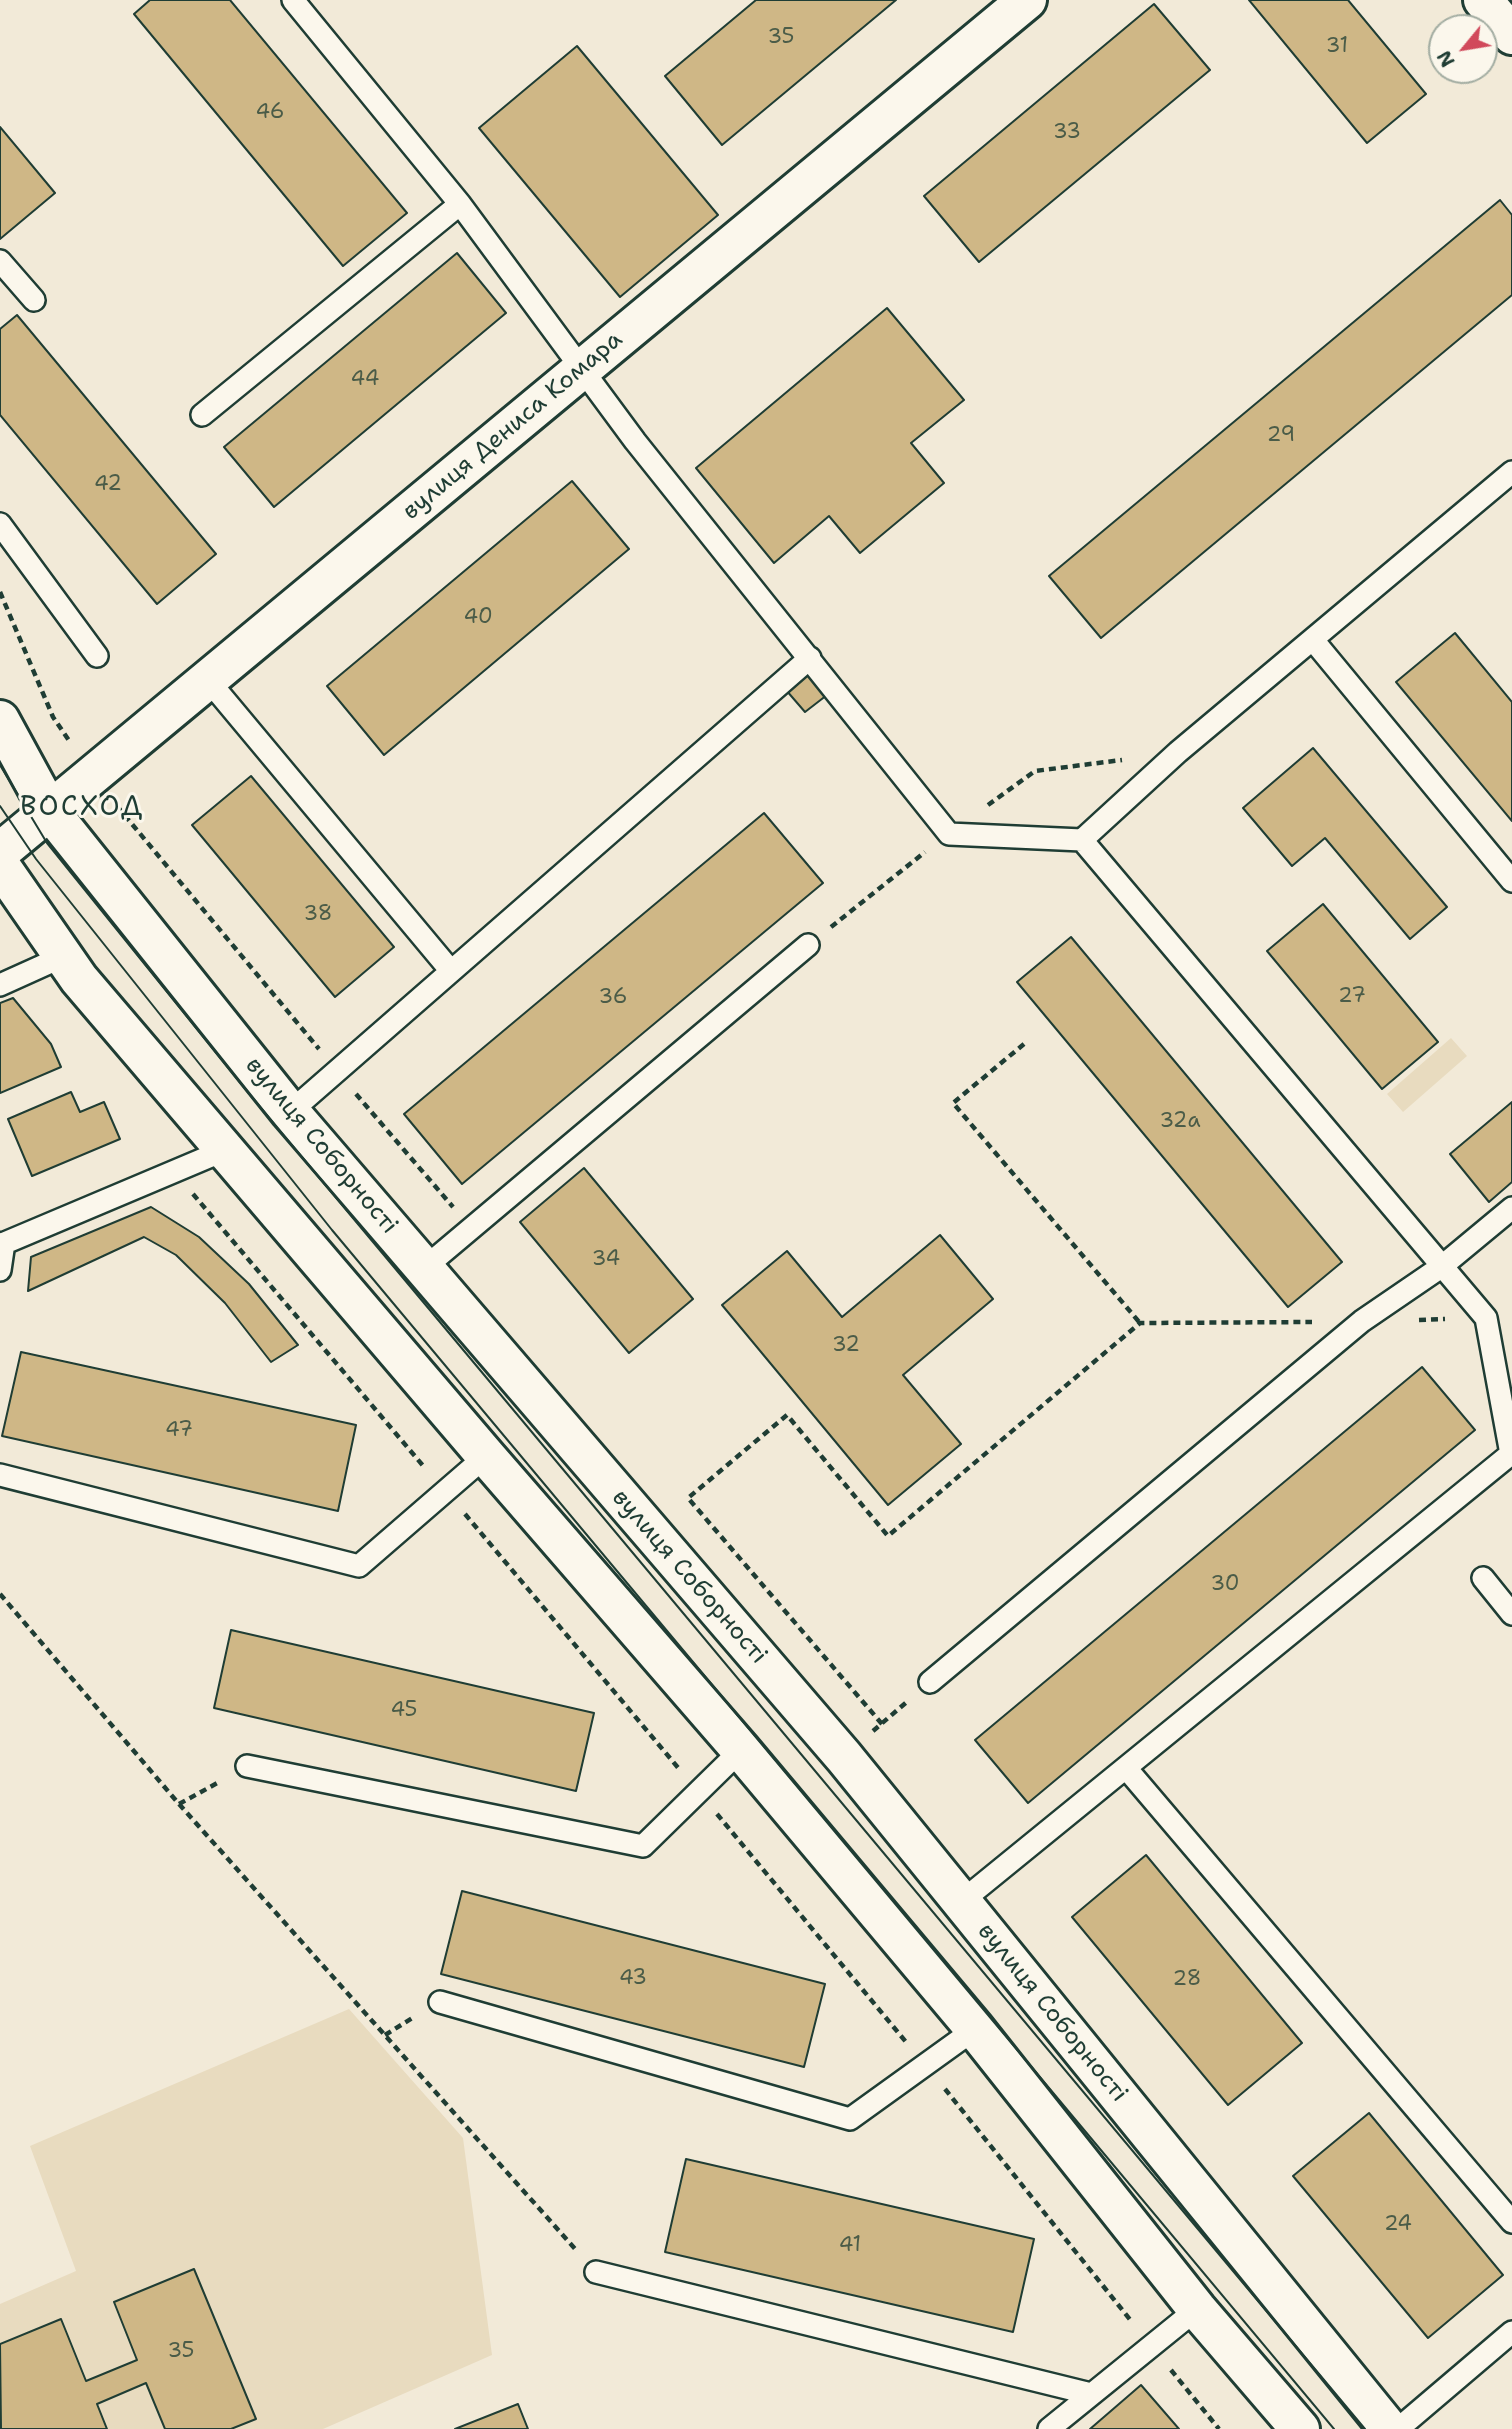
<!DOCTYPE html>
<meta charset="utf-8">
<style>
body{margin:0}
#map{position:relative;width:1512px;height:2429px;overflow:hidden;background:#f2ead8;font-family:"Shantell Sans",sans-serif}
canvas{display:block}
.north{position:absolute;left:1428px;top:14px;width:70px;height:70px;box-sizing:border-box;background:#fbf7ec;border:2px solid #a3ada2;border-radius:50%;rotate:240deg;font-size:19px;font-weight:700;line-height:28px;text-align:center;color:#1f3d34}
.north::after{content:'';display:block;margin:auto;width:24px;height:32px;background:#d1495b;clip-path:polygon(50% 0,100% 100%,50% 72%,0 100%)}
</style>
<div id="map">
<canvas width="1512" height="2429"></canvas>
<div class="north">N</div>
</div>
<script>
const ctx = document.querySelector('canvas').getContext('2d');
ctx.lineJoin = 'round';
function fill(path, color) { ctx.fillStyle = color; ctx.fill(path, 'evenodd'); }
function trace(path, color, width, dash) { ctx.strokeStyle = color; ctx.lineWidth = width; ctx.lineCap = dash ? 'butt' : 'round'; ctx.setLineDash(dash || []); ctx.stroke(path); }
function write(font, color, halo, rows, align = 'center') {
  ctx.font = font + ' "Shantell Sans",sans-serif'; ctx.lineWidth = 6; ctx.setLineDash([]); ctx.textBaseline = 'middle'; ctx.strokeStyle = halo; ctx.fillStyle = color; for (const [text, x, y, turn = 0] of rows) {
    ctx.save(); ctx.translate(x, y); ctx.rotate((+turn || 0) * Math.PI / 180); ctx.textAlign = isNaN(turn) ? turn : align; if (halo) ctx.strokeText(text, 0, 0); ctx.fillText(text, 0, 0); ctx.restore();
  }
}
fill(new Path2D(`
 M 1451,1038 L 1467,1056 L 1403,1112 L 1387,1094 Z
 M 349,2009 L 463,2138 L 492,2355 L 323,2429 L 0,2429 L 0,2304 L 76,2271 L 30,2146 Z`), '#e8dbbf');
const building = new Path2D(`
 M 150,0 L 230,0 L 407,213 L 343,266 L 134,14 Z
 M 756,0 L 896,0 L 722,145 L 665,76 Z
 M 1249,0 L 1348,0 L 1426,94 L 1367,143 Z
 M 1154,4 L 1210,70 L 979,262 L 924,196 Z
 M 577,46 L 718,215 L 620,297 L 479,128 Z
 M 0,127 L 55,193 L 0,239 Z
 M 1500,200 L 1512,215 L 1512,295 L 1101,638 L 1049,576 Z
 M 457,253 L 506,313 L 274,507 L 224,447 Z
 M 887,308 L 964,400 L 911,443 L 944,483 L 860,553 L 829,516 L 774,563 L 696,468 Z
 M 17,315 L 216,554 L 157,604 L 0,415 L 0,329 Z
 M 572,481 L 629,549 L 384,755 L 327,686 Z
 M 1455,633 L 1512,702 L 1512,821 L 1396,682 Z
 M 808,671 L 827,695 L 805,712 L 786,690 Z
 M 1313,748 L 1447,907 L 1410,939 L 1325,838 L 1292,866 L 1243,808 Z
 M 251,776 L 394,947 L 335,997 L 192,825 Z
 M 764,813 L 823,883 L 462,1184 L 404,1114 Z
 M 1323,904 L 1438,1042 L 1382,1089 L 1267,951 Z
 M 1071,937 L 1342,1262 L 1288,1307 L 1017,982 Z
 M 13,998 L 51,1044 L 61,1067 L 0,1093 L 0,1003 Z
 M 71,1092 L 80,1112 L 104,1102 L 120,1139 L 32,1176 L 8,1119 Z
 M 1512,1102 L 1512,1182 L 1489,1202 L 1450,1154 Z
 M 584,1168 L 693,1299 L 629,1353 L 520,1222 Z
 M 151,1207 L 199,1237 L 249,1284 L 298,1345 L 271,1362 L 225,1303 L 176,1255 L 144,1237 L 28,1291 L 31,1257 Z
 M 940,1235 L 993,1299 L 903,1375 L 961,1444 L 888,1505 L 722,1305 L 787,1251 L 842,1317 Z
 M 21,1352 L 356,1425 L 338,1511 L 2,1436 Z
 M 1422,1367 L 1475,1430 L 1028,1803 L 975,1740 Z
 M 231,1630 L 594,1713 L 576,1791 L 214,1708 Z
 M 1146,1855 L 1302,2043 L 1228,2105 L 1072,1917 Z
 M 462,1891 L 825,1984 L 804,2067 L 441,1974 Z
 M 1369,2113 L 1503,2275 L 1428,2338 L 1293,2176 Z
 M 686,2159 L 1034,2239 L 1013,2332 L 665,2252 Z
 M 194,2269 L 256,2419 L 231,2429 L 165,2429 L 146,2383 L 97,2404 L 107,2429 L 1,2429 L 0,2344 L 61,2319 L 86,2381 L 137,2360 L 114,2302 Z
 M 1141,2385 L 1179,2429 L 1090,2429 Z
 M 518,2404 L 528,2429 L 455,2429 Z`);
fill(building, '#cfb786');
trace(building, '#1f3d34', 2);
const service = new Path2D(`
 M 293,0 L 460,204 L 635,441 L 949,834 L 1082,840
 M 0,261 L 34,300
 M 202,415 L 460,204
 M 0,524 L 97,656
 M 1313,640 L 1512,881
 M 208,680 L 451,971
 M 0,985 L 62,957
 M 290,1112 L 810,658
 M 0,1245 L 225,1150
 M 423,1269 L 808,945
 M 0,1270 L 4,1243
 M 1511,1454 L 1486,1318 L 1082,840 L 1178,752 L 1512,472
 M 0,1475 L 359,1566 L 486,1456
 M 1483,1578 L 1512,1614
 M 930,1682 L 1362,1321 L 1441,1267 L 1512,1208
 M 247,1766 L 643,1846 L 741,1750
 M 1126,1768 L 1512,2222
 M 962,1901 L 1512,1453
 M 440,2002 L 850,2119 L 975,2029
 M 596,2272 L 1091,2394
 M 1049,2429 L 1197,2309
 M 1398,2429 L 1512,2332`);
const tertiary = new Path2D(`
 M 1483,0 L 1512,35
 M 0,852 L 1027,0`);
const secondary = new Path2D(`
 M 0,720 L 49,810 L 290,1112 L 844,1757 L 1389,2429
 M 0,865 L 79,979 L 486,1456 L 741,1750 L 975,2029 L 1197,2309 L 1300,2429`);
trace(service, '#1f3d34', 26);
trace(tertiary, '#1f3d34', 44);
trace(secondary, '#1f3d34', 44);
trace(new Path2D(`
 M 0,592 L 53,717 L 70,742
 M 988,805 L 1035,771 L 1122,760
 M 117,806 L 319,1049
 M 831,927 L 925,852
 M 1024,1044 L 953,1103 L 1140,1323
 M 356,1094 L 453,1207
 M 193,1194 L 425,1468
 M 1419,1320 L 1445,1319
 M 465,1514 L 680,1770
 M 0,1594 L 179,1804 L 577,2251
 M 882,1724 L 688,1498 L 787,1415 L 888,1536 L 1140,1323 L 1312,1322
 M 873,1731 L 909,1700
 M 179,1804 L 221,1781
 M 717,1814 L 906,2042
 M 385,2035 L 414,2017
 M 945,2089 L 1132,2322
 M 1171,2370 L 1219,2429`), '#1f3d34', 4.5, [7, 5]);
trace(service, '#fbf7ec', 21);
trace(tertiary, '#fbf7ec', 38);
trace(secondary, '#fbf7ec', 38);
trace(new Path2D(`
 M 0,765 L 47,843 L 251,1096 L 1365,2429
 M 0,806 L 36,859 L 332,1230 L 1334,2429`), '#1f3d34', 2);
write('21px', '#4b5c48', null, [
 ["35",781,38],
 ["31",1337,47],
 ["46",270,113],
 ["33",1067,133],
 ["44",365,380],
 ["29",1281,436],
 ["42",108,485],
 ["40",478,618],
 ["38",318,915],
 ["27",1352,997],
 ["36",613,998],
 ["32а",1180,1122],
 ["34",606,1260],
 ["32",846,1346],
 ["47",179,1431],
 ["30",1225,1585],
 ["45",404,1711],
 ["43",633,1979],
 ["28",1187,1980],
 ["24",1398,2225],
 ["41",850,2246],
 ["35",181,2352]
]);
write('24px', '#1f3d34', '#fbf7ec', [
 ["вулиця Дениса Комара",513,426,-40],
 ["вулиця Соборності",321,1146,50],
 ["вулиця Соборності",689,1577,49],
 ["вулиця Соборності",1052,2013,51]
]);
ctx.letterSpacing = '2px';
write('28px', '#1f3d34', '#fbf7ec', [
 ["ВОСХОД",82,808]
]);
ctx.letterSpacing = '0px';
</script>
